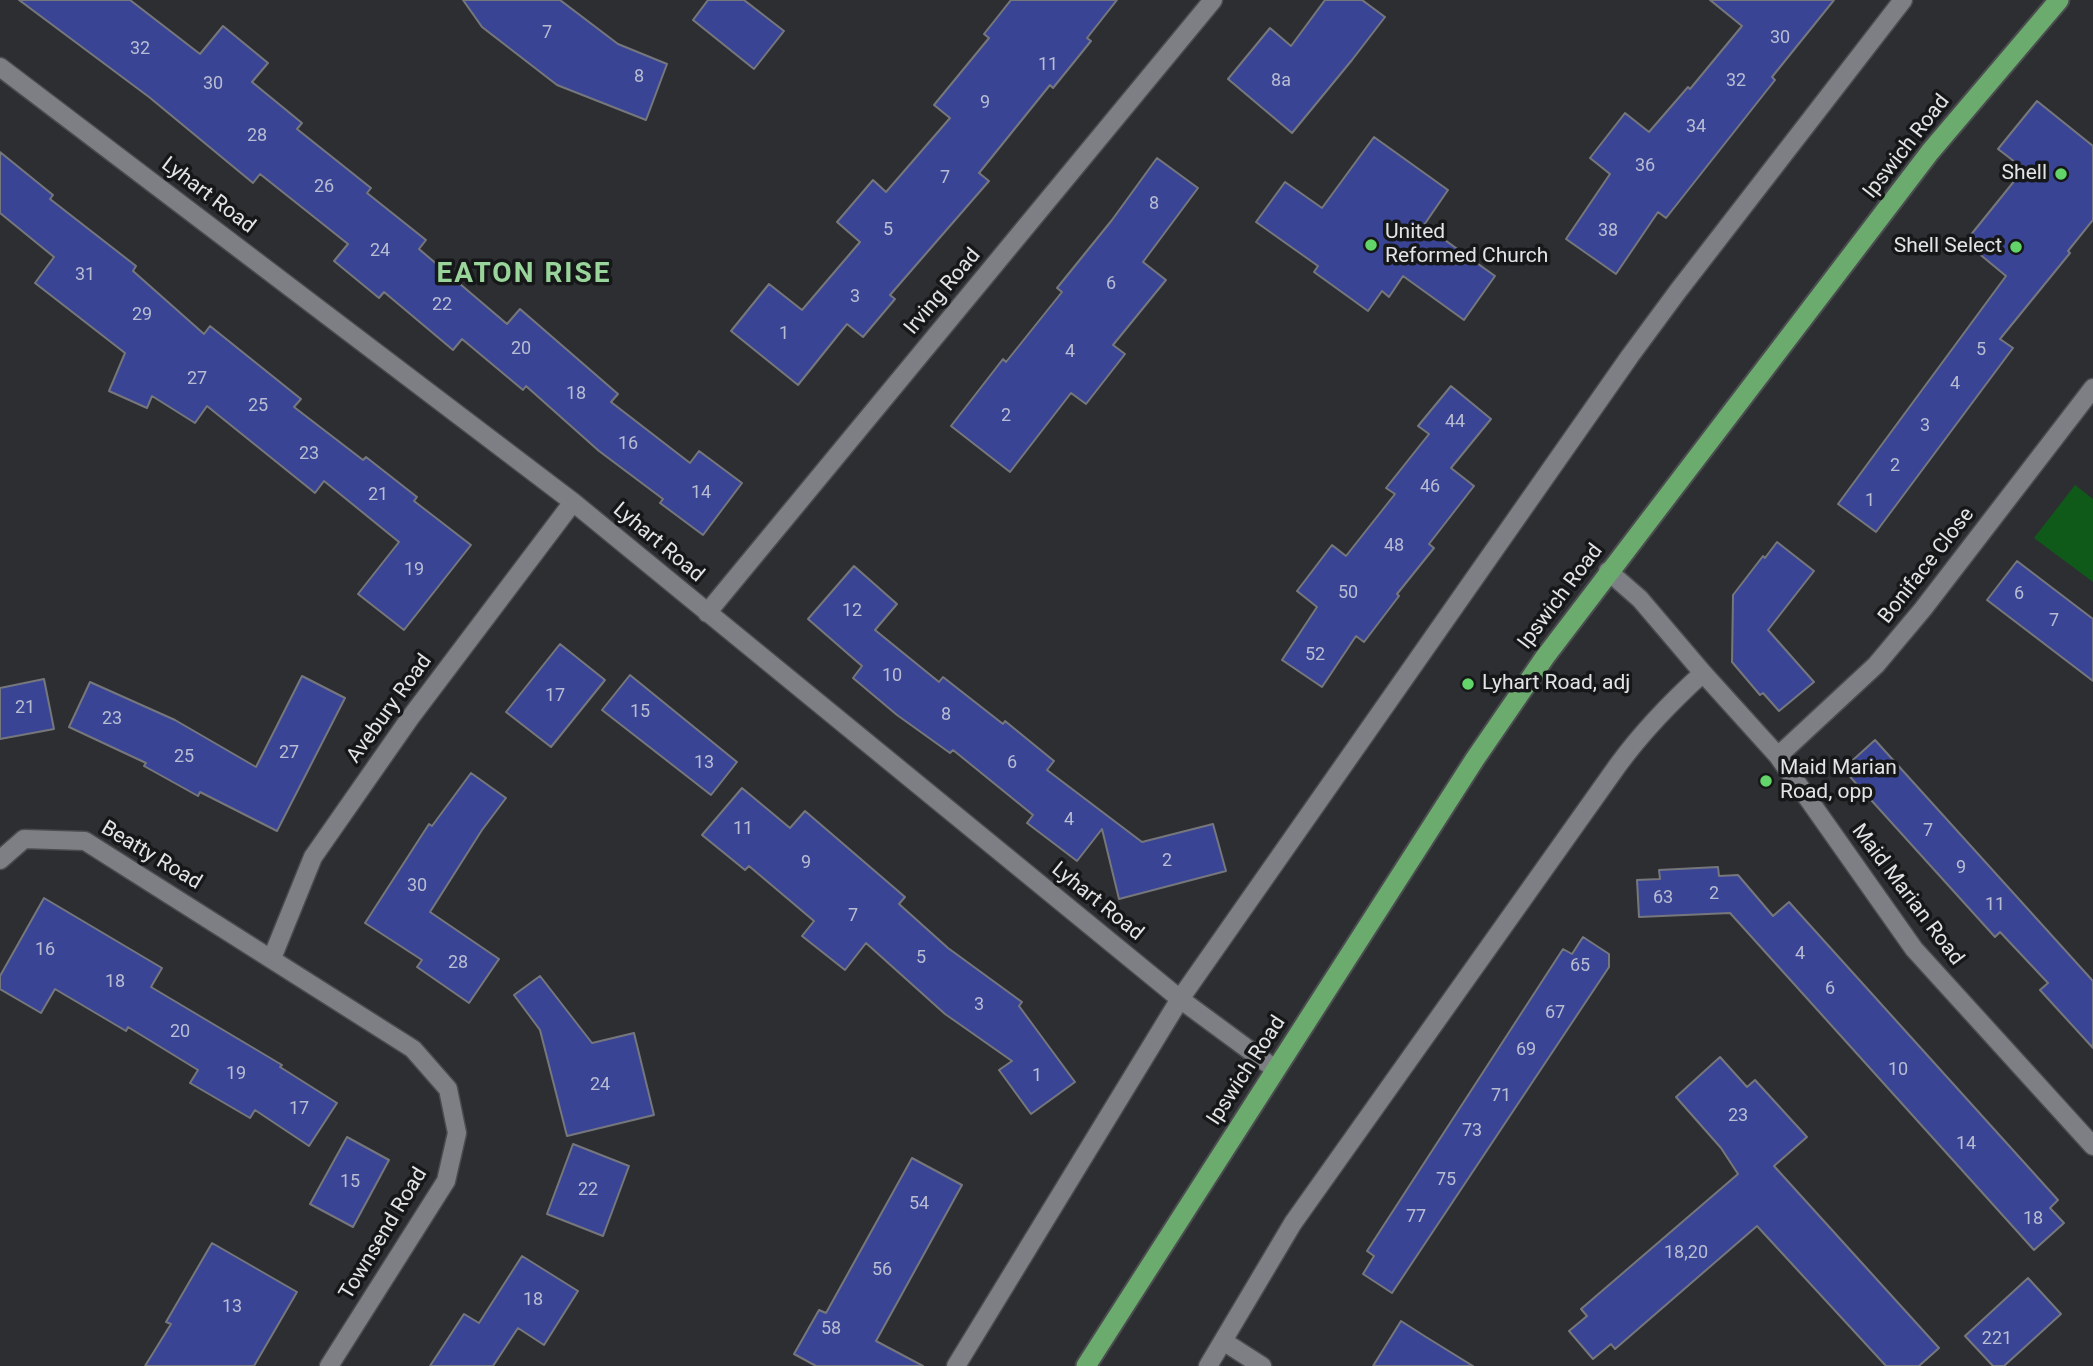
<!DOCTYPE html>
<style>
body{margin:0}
canvas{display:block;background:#2d2e32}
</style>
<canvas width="2093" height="1366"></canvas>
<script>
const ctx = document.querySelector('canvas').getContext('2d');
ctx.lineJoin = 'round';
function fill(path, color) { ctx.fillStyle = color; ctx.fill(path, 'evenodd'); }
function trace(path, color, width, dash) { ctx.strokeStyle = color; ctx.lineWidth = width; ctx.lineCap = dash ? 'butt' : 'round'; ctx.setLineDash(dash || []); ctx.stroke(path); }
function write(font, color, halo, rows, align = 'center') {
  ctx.font = font + ' Roboto,sans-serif'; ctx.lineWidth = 7; ctx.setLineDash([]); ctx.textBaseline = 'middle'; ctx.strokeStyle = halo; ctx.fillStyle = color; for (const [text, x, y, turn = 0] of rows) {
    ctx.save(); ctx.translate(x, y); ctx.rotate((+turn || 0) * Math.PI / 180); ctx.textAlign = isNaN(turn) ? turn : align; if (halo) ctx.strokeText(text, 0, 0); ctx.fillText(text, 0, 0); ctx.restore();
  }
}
fill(new Path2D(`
 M 2075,485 L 2093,499 L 2093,582 L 2034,538 Z`), '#0f5919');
const building = new Path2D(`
 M 19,0 L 130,0 L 200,54 L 223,26 L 268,63 L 252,82 L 302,123 L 297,129 L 371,188 L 367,193 L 426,240 L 419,249 L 507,324 L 520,309 L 618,394 L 611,402 L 690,463 L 699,451 L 742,483 L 703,535 L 660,503 L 663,499 L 599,451 L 526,386 L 523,390 L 462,339 L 453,350 L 384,292 L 379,298 L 334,261 L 348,244 L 260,174 L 253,183 L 149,97 Z
 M 463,0 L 560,0 L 618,44 L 667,64 L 646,120 L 557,85 L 482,27 Z
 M 708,0 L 744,0 L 784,31 L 754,69 L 693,20 Z
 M 1011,0 L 1117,0 L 1087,38 L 1091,41 L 1053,88 L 1050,85 L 979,173 L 989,181 L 890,295 L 895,299 L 863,337 L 847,324 L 798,385 L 731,331 L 769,284 L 802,310 L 860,242 L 837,222 L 873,180 L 886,192 L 950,118 L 934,105 L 989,38 L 984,34 Z
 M 1325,0 L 1362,0 L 1385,17 L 1352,60 L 1292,133 L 1228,79 L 1270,28 L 1291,46 Z
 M 1710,0 L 1834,0 L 1772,77 L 1775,80 L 1666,218 L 1658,212 L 1616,274 L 1566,239 L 1610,174 L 1590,158 L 1625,113 L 1649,132 L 1688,87 L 1690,89 L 1742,26 Z
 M 2037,101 L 2093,146 L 2093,220 L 2068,251 L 2070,253 L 2000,339 L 2013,348 L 1876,532 L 1838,504 L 2006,276 L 1965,242 L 2024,169 L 1998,149 Z
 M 1374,137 L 1448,190 L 1424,225 L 1495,276 L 1464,320 L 1403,276 L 1389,297 L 1382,291 L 1368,311 L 1314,272 L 1318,266 L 1256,222 L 1285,182 L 1322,208 Z
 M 0,152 L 53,195 L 50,199 L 136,266 L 133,271 L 204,334 L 210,326 L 301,399 L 294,407 L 363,460 L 366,457 L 417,497 L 414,501 L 471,545 L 404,630 L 358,594 L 399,542 L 324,481 L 315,493 L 207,406 L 195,423 L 152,396 L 147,408 L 109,391 L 125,353 L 35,283 L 54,257 L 0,213 Z
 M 1157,158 L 1198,188 L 1143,262 L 1166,280 L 1113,345 L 1125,354 L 1086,404 L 1071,393 L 1010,472 L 951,426 L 1003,359 L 1006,362 L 1062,292 L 1057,288 L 1112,220 Z
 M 1451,386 L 1491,419 L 1451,468 L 1474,486 L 1429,544 L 1434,548 L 1397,594 L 1399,596 L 1364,642 L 1356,636 L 1322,687 L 1282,660 L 1317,607 L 1297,591 L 1332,545 L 1346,556 L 1395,494 L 1386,488 L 1429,434 L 1418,426 Z
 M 1777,542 L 1814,571 L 1768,630 L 1814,682 L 1779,711 L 1763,693 L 1760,695 L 1732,662 L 1733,595 L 1763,556 L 1765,558 Z
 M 2017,561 L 2093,619 L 2093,681 L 1987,600 Z
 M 854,566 L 897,604 L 875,630 L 939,682 L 943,677 L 1003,724 L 1005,721 L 1054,761 L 1047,770 L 1142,842 L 1213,824 L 1226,871 L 1119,899 L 1102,829 L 1077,861 L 1027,823 L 1033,815 L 953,750 L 950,753 L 897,715 L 853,678 L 862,666 L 808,619 Z
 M 560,644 L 605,680 L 551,747 L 506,712 Z
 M 630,675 L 737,762 L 711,795 L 602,710 Z
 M 302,676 L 345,698 L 277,831 L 200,792 L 198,796 L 144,766 L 146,763 L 69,727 L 90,682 L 175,720 L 256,767 Z
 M 44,679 L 54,729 L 0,739 L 0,688 Z
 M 1875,740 L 2093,981 L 2093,1048 L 2040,990 L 2048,983 L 2000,932 L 1995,937 L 1843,769 Z
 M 471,773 L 506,798 L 482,830 L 430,912 L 499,959 L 469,1003 L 417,967 L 422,960 L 365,923 L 429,824 L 432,826 Z
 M 742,788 L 790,828 L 805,811 L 905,897 L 899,904 L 948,948 L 1022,1002 L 1019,1006 L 1075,1082 L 1031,1114 L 999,1070 L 1012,1061 L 945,1014 L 866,943 L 845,970 L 802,936 L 814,921 L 749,866 L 745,870 L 702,835 Z
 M 1718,867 L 1719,876 L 1738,875 L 1773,916 L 1789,902 L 2058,1200 L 2050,1208 L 2064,1223 L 2034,1250 L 1730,913 L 1639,917 L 1637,880 L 1660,879 L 1659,870 Z
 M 44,898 L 162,968 L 151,987 L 282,1065 L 280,1067 L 337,1103 L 309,1146 L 255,1110 L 250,1118 L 190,1083 L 198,1070 L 128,1027 L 126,1031 L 55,989 L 41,1013 L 0,989 L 0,976 Z
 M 1583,937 L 1609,954 L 1609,967 L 1392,1293 L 1363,1274 L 1374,1256 L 1367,1251 L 1563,949 L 1572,954 Z
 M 540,976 L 592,1043 L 634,1033 L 654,1115 L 567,1136 L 540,1030 L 514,995 Z
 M 1720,1057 L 1747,1087 L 1755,1080 L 1807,1137 L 1774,1166 L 1939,1348 L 1919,1366 L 1886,1366 L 1757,1226 L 1615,1349 L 1611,1344 L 1593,1359 L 1569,1331 L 1587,1316 L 1581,1309 L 1738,1174 L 1721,1148 L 1676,1097 Z
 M 347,1137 L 389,1160 L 353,1227 L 310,1204 Z
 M 573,1144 L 629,1166 L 603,1236 L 547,1214 Z
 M 912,1158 L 962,1185 L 876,1341 L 923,1366 L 816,1366 L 794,1354 L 819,1310 L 826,1313 Z
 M 212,1243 L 297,1292 L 254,1366 L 145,1366 L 171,1324 L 166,1322 Z
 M 522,1256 L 578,1291 L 544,1345 L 518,1328 L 493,1366 L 430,1366 L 464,1314 L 479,1323 Z
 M 2028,1278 L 2061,1314 L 2004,1366 L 1993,1366 L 1965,1336 Z
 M 1401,1321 L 1426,1337 L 1473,1366 L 1373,1366 Z`);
fill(building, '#394594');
trace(building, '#76777c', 2);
const minor = new Path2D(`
 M 0,67 L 573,502 L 1180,999 L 1275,1069
 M 1608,571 L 1640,599 L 1703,673 L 1778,756 L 1914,949 L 2093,1146
 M 707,613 L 1213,0
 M 1778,756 L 1876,665 L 1923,609 L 2093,388
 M 0,860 L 24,839 L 85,841 L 413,1049 L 448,1089 L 457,1133 L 446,1181 L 329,1366
 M 272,958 L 313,857 L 410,718 L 573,502
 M 1223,1341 L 1262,1366
 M 956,1366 L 1180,999 L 1630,356 L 1678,291 L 1903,0
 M 1208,1366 L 1293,1223 L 1618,765 C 1643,731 1672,701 1703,673`);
const trunk = new Path2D(`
 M 1086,1366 L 1475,759 L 1545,657 L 1930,152 L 2059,0`);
trace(minor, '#4b4c4f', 21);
trace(trunk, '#4b4c4f', 23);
trace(minor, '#7e7f84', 18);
trace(trunk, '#6bab6e', 19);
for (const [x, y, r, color] of [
 [2061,174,7,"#62d469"],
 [1371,245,7,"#62d469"],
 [2016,247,7,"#62d469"],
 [1468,684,7,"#62d469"],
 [1766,781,7,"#62d469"]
]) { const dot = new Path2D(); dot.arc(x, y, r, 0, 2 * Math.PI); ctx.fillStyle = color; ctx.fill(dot); trace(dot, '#161718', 2.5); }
write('18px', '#b8bcd2', null, [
 ["7",547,33],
 ["30",1780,38],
 ["32",140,49],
 ["11",1048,65],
 ["8",639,77],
 ["8a",1281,81],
 ["32",1736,81],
 ["30",213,84],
 ["9",985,103],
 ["34",1696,127],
 ["28",257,136],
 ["36",1645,166],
 ["7",945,178],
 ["26",324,187],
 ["8",1154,204],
 ["5",888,230],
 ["38",1608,231],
 ["24",380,251],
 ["31",85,275],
 ["6",1111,284],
 ["3",855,297],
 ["22",442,305],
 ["29",142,315],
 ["1",784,334],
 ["20",521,349],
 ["5",1981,350],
 ["4",1070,352],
 ["27",197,379],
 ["4",1955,384],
 ["18",576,394],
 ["25",258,406],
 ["2",1006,416],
 ["44",1455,422],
 ["3",1925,426],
 ["16",628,444],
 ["23",309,454],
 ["2",1895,466],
 ["46",1430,487],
 ["14",701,493],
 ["21",378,495],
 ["1",1870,501],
 ["48",1394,546],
 ["19",414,570],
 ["50",1348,593],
 ["6",2019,594],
 ["12",852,611],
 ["7",2054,621],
 ["52",1315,655],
 ["10",892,676],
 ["17",555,696],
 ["21",25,708],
 ["15",640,712],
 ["8",946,715],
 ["23",112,719],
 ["27",289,753],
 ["25",184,757],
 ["13",704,763],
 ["6",1012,763],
 ["4",1069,820],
 ["11",743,829],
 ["7",1928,831],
 ["2",1167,861],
 ["9",806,863],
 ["9",1961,868],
 ["30",417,886],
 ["2",1714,894],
 ["63",1663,898],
 ["11",1995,905],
 ["7",853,916],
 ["16",45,950],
 ["4",1800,954],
 ["5",921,958],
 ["28",458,963],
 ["65",1580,966],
 ["18",115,982],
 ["6",1830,989],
 ["3",979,1005],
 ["67",1555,1013],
 ["20",180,1032],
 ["69",1526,1050],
 ["10",1898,1070],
 ["19",236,1074],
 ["1",1037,1076],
 ["24",600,1085],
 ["71",1501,1096],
 ["17",299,1109],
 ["23",1738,1116],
 ["73",1472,1131],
 ["14",1966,1144],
 ["75",1446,1180],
 ["15",350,1182],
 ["22",588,1190],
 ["54",919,1204],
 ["77",1416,1217],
 ["18",2033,1219],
 ["18,20",1686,1253],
 ["56",882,1270],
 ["18",533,1300],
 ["13",232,1307],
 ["58",831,1329],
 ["221",1997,1339]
]);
write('21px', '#e3e4e6', '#161718', [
 ["Ipswich Road",1907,147,-52],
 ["Lyhart Road",208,196,37],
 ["Irving Road",943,292,-50],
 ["Lyhart Road",658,543,40],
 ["Boniface Close",1927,566,-52],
 ["Ipswich Road",1561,597,-53],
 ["Avebury Road",390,709,-54],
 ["Beatty Road",151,856,31],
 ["Maid Marian Road",1907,895,53],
 ["Lyhart Road",1097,902,39],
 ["Ipswich Road",1247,1071,-57],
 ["Townsend Road",384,1234,-59]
]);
write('21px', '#e3e4e6', '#161718', [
 ["Shell",2047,174,"right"],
 ["United",1385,233],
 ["Reformed Church",1385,257],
 ["Shell Select",2002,247,"right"],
 ["Lyhart Road, adj",1482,684],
 ["Maid Marian",1780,769],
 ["Road, opp",1780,793]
], 'left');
ctx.letterSpacing = '2px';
write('bold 28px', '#99d49a', '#161718', [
 ["EATON RISE",524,275]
]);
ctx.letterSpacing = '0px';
</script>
